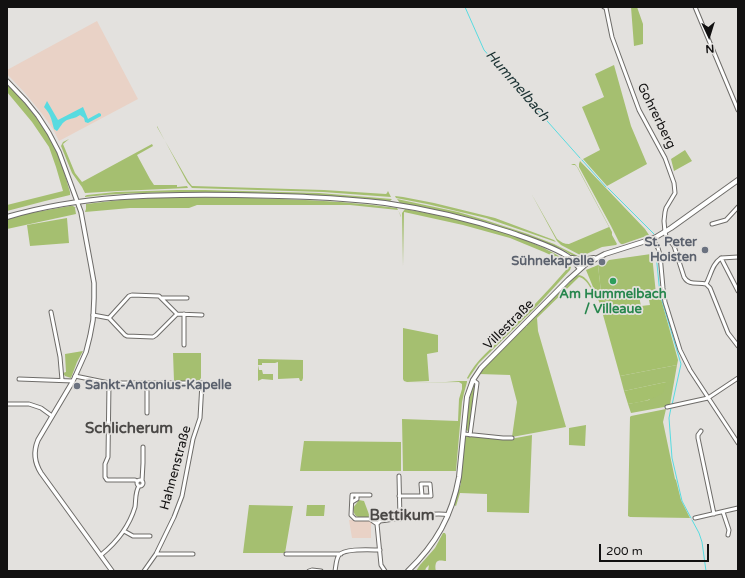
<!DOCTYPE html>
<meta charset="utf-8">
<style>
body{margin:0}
#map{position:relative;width:745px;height:578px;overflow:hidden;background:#e3e1de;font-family:"Varela Round",sans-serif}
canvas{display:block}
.frame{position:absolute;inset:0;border:8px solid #121111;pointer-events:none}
.north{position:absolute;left:689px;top:16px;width:40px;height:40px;-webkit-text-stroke:3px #e3e1de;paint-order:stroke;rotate:176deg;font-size:11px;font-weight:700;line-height:16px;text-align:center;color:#121111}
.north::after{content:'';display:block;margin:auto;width:14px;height:18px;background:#121111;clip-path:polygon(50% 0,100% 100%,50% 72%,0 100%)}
.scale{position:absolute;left:599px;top:544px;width:110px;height:18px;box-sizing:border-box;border:2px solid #121111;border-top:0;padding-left:5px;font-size:12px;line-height:14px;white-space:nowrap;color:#121111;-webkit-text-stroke:3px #e3e1de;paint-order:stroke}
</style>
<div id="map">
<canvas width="745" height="578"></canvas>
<div class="frame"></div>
<div class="north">N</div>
<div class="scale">200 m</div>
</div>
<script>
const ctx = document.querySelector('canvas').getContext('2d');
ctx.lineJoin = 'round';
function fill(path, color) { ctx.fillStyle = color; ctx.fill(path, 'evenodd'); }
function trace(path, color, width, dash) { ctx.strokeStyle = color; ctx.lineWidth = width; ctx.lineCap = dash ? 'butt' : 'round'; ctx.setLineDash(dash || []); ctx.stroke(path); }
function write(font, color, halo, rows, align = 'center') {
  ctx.font = font + ' "Varela Round",sans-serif'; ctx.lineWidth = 3.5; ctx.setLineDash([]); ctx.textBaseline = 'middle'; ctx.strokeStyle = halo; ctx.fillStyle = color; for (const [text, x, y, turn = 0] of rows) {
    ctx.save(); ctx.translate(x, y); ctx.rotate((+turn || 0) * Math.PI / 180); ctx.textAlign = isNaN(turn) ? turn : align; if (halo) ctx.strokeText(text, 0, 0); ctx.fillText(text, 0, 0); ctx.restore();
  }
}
fill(new Path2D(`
 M 97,21 L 138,99 L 59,141 L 53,129 L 43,115 L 25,93 L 7,74 L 7,70 Z
 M 349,520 L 371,520 L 373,524 L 371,524 L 371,538 L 352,538 Z`), '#e9d2c6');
fill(new Path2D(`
 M 631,7 L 637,7 L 643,24 L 643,44 L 634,46 Z
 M 614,65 L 631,126 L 647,164 L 607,186 L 583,159 L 600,150 L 582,107 L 604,97 L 595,74 Z
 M 7,84 C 24,102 41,120 52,142 C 61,158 65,175 70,192 L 70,195 L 45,201 L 7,211 L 7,205 L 63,191 L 56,167 L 49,147 L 32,122 L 7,92 Z
 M 157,123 L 157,127 L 188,181 L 192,186 L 324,190 L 386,194 L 387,193 L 388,191 L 391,197 L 323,192 L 192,188 L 187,182 L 157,126 Z
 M 69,139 L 63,144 L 75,173 L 82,182 L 152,144 L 153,146 L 137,155 L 150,179 L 154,185 L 177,185 L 177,187 L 187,186 L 188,188 L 118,191 L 85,193 L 82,187 L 72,173 L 61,146 L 63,142 Z
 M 685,150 L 692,161 L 674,171 L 671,159 Z
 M 580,161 L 645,229 L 649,235 L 623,244 L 621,244 L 619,242 L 611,226 L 579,167 L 579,164 Z
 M 573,164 L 575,164 L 578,168 L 612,232 L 612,235 L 617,244 L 616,245 L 602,247 L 582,256 L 561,245 L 557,241 L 531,193 L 557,239 C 561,242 564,244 569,244 L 609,227 L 577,167 L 575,165 L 571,165 Z
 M 178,190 L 205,190 L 319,193 L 392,199 L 390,201 C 332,195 274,193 216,193 C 172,192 128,192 85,197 L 85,196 L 87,195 L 116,192 Z
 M 395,196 L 403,197 L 434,203 L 495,218 L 554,240 L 556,242 L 486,218 L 427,204 L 396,198 Z
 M 181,197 C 253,198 325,198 397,208 L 401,216 L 401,217 L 398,210 L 350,205 L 197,205 L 189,208 L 130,208 L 85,212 L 86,209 L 86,204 L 129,199 Z
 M 397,199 L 458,212 L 485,220 L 528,234 L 554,244 L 580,257 L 580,258 C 573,257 568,252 561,249 C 548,243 535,238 521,234 C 482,219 441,210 400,203 Z
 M 70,206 L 73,206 L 76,208 L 75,208 L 76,214 L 7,229 L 7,219 L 25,214 Z
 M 405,209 C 451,217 501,228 544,248 C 553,253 565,258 571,267 L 570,270 L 538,305 L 479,363 L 468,379 L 467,378 C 476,360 493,347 507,333 C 527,312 547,292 566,270 L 566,266 L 557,258 L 544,252 L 510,238 L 463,225 L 404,212 L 403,266 L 402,213 Z
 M 67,218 L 69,243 L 30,246 L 27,225 Z
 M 651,254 L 652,255 L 656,294 L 602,301 L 598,265 L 605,264 L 609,260 Z
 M 579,275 C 589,277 594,292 597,301 C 593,293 588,279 579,277 L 537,318 L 538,331 L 566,427 L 512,437 L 517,402 L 510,375 L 479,374 L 484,367 L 525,327 L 527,326 L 527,325 L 576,276 Z
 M 403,328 L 438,335 L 438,352 L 427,354 L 429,381 L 407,382 L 404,381 L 403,379 Z
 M 83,351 L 77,362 L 71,378 L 65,376 L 63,373 L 66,372 L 65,354 Z
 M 173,353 L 201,353 L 201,378 L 199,381 L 174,381 Z
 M 258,359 L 303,360 L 303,378 L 302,381 L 300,381 L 299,378 L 278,379 L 278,362 L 275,363 L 262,363 L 262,365 L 258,365 L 259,370 L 262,370 L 263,374 L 273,374 L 273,380 L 262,379 L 258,381 Z
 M 677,365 L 670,405 L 664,407 L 631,413 L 628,404 L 649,400 L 666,382 L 624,391 L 620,376 Z
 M 459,381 L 467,381 L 467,382 L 464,393 L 462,402 L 456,471 L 403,471 L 402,419 L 458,421 L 459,399 L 462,389 L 462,384 L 459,382 L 404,383 L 446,382 Z
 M 474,383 L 476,384 L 470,431 L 468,431 L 466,430 C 468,414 468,398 474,383 Z
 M 666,409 L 663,422 L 675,479 L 676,480 L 681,500 L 690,518 L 630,517 L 628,516 L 628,514 L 630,417 L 631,416 Z
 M 586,425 L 585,446 L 569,445 L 569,428 Z
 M 532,435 L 529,513 L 487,512 L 487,494 L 460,493 L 456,506 L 454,505 L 461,483 L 460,483 L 465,437 L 467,436 L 505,440 Z
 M 304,441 L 401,442 L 401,471 L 300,471 Z
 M 359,500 L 364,501 L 370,517 C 360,518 354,519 353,508 Z
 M 249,505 L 293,506 L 285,553 L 243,553 Z
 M 307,505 L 325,505 L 324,516 L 306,516 Z
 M 443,533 L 445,533 L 446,535 L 446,561 C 444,561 440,560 438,561 C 435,562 435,568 436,571 L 428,571 L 429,565 L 426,568 L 425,571 L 416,571 L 420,565 L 435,548 Z`), '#a5bf70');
fill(new Path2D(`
 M 598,265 L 602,301 L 639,296 L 641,306 L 650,305 L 648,295 L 660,295 L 678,360 L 677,365 L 620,376 L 600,304 L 586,270 Z
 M 666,382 L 663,393 C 652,400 641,402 628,404 L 624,391 Z`), '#a5c06d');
fill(new Path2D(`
 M 47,101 L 58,120 L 83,107 L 88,119 L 99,113 L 101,114 L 101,116 L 88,123 L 85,122 L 84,118 L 80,115 C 74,119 72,118 67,120 C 62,122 60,128 57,131 L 54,129 C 51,118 51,115 44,107 Z`), '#58dbe0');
trace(new Path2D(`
 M 465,7 L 484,50 L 580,158
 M 582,160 L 606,187
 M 608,188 L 654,234
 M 656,254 L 660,294 L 681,364 L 672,405
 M 671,408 L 669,418 L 672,458 L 682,501 L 691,518
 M 692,520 L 699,533 L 702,542 L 706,571`), '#58dbe0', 1);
const minor = new Path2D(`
 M 604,7 L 606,8 L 612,37 L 639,110 L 665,158 L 674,183 L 675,193 L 666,208 L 665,212 L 664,221 L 665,232 L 666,236 L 674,246 L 684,277 C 689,286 697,282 706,284 L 710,288 L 728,333 L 738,346
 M 695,7 L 738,110
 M 712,224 L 726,220 L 738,207
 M 652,239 L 658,248 L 660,255 L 663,288 L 665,302 L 680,350 L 690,370 L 738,443
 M 721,258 L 738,291
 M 721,258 L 738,257
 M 706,284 C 711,275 712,264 721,258
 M 162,298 L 187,298
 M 51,312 L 60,357 L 62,380
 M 93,315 L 109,318 L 125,335 L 127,336 L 153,337 L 156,335 L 177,314 L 202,315
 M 109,318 L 129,296 L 132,295 L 159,296 L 177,314
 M 184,345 L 184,314
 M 75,376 L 109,383 L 202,383 L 200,418 L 193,439 L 182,496 L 174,517 L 156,554 L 144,571
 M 19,379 L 73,381
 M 109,383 L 108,457 L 105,464 L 105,477 L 107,480 L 135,480 L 137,481
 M 7,404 L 29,404 L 41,408 L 52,416
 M 667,407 L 708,398 L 738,378
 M 147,413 L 147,383
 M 701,431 L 698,435 L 698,438 L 714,514
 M 464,434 L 503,438 L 512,438
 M 470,435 L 477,383 L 473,380
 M 399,476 L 400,519
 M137 483a3 3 0 1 1 6 0a3 3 0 1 1-6 0Z
 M 142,481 L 143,463 L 143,447
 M 370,495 L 352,495 L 351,515 L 355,519 L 370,519 L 377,524
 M 399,496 L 422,496 L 421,484 L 430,484 L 431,496 L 422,496
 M 352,502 L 357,499 L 357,495
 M 723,512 L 729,530 L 728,535
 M 695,518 L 738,508
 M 377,524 L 380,521 C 395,519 436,511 448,515
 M 377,524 L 381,565 L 385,571
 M 124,531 L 133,536 L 150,536
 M 156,554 L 193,554
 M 286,554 L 341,554
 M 101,555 C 117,542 129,527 135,507 C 136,500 135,492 139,486
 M 309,571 L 312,570 L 321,571
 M 335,571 C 336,566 336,559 339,555 C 345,548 371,550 380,550`);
const tertiary = new Path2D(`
 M 7,81 L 26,101 L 38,116 L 49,133 L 59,152 L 81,212 L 91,266 L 94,283 L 94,298 L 93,320 L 90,336 L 86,352 L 73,381 L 38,440 C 33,452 34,462 41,473 L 112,571`);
const secondary = new Path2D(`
 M 7,217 C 81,195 158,194 235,195 C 285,196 335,197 385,203 C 427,209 469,219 509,232 C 526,238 556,247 570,258 C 574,261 577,265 580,269
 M 572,258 L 581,260 L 594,258
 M 408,571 C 436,544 452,516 459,477 L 467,397 L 473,380 L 481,368 L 568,280 L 586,264 L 605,254 L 646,241 L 656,237 L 671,228 L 738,180`);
trace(minor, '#6e6c69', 5);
trace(tertiary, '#6e6c69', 5.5);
trace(secondary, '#6e6c69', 6);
trace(minor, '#fff', 3);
trace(tertiary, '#fff', 3.5);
trace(secondary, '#fff', 4);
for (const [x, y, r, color] of [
 [705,250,4,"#6b7280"],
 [602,262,4,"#6b7280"],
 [613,281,4,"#2e9e5b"],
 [77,386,4,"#6b7280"]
]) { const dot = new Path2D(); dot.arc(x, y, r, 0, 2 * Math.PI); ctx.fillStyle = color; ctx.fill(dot); trace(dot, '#e3e1de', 1.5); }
write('13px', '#121111', '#e3e1de', [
 ["Gohrerberg",656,116,64],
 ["Villestraße",509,325,-45],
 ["Hahnenstraße",176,468,-75]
]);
write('bold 13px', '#5b616d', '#e3e1de', [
 ["St. Peter",697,243],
 ["Hoisten",697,258],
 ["Sühnekapelle",594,262],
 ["Sankt-Antonius-Kapelle",85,386,"left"]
], 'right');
write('bold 13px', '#27864d', '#e3e1de', [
 ["Am Hummelbach",613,295],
 ["/ Villeaue",613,310]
]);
write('italic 14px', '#1a3132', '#e3e1de', [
 ["Hummelbach",517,86,49]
]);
write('bold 15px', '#4a4846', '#e3e1de', [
 ["Schlicherum",129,429],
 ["Bettikum",402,516]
]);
</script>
